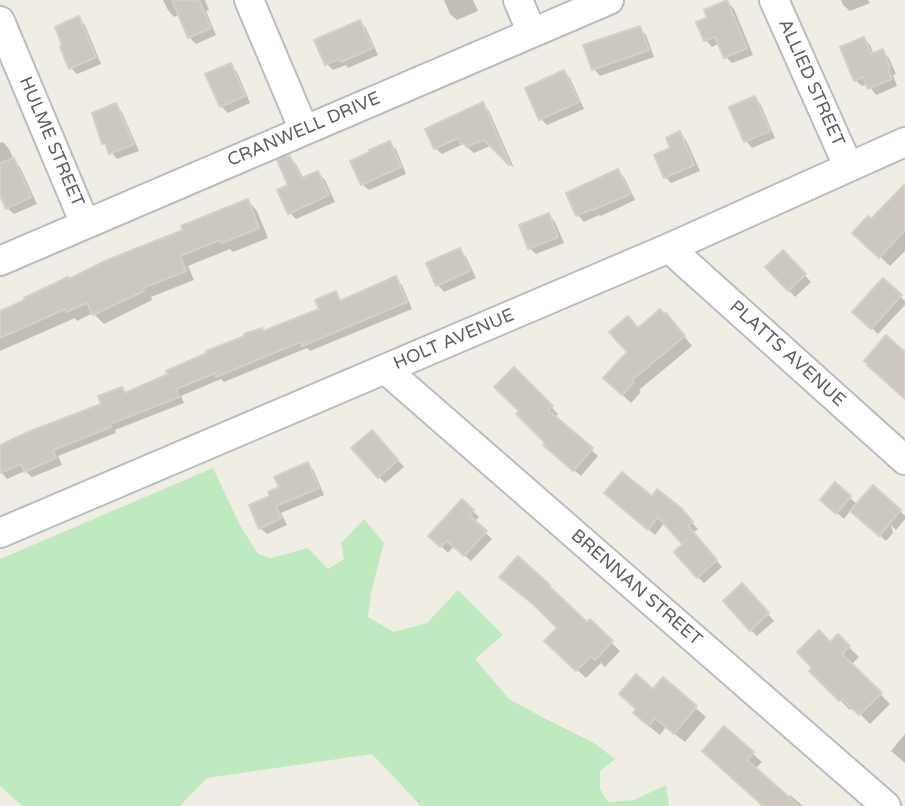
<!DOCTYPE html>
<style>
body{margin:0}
canvas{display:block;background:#f0eee4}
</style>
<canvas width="905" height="806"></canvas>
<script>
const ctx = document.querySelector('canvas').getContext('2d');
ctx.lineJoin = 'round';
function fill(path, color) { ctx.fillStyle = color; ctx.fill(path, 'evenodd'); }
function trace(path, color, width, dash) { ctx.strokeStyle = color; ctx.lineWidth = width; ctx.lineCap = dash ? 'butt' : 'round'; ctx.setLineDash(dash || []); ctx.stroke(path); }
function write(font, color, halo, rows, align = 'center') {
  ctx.font = font + ' "Varela Round",sans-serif'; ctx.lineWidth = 6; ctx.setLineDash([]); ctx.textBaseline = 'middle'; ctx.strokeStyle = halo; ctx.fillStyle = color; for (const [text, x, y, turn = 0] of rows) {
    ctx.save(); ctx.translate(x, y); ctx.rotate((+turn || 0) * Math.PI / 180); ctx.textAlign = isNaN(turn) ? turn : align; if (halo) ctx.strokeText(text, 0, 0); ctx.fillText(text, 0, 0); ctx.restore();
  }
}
fill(new Path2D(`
 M 213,468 L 240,525 L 258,554 L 271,558 L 308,548 L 328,569 L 344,559 L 341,543 L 364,519 L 384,543 L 371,593 L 368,617 L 394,632 L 427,623 L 458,590 L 503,635 L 475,659 L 509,699 L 546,719 L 594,743 L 615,759 L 600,771 L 600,789 L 608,802 L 634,800 L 666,785 L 669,806 L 421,806 L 372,754 L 207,778 L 180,806 L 22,806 L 0,786 L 0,559 Z`), '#bfeabf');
fill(new Path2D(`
 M 163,0 L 205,0 L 209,10 L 206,11 L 216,35 L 196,44 L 189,37 L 180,14 L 174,17 L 168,10 Z
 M 444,0 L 473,0 L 478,11 L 457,20 L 450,14 Z
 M 841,0 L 868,0 L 870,3 L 850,11 L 843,5 Z
 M 727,2 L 734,9 L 753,55 L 732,63 L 726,57 L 720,43 L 712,47 L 706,40 L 699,23 L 709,18 Z
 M 78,19 L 85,25 L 101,64 L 77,74 L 71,68 Z
 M 360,22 L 366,28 L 378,55 L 348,68 L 346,65 L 333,70 L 327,64 Z
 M 640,28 L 646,35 L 654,57 L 600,76 L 594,69 L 586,46 Z
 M 864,39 L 870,45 L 874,55 L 882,51 L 889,58 L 896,74 L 893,75 L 897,86 L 876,95 L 868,84 L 862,86 L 855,80 Z
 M 230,65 L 237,72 L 250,103 L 228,113 L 221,106 Z
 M 564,72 L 570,78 L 584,109 L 547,125 L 541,119 Z
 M 755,98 L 761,105 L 775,138 L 752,148 L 746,141 L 732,108 Z
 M 483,104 L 489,111 L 514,168 L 492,145 L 474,153 L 463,144 L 442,154 L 435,148 Z
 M 116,105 L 122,112 L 139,151 L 117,159 L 104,143 Z
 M 680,133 L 686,140 L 700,171 L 671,183 L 665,177 L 672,149 Z
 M 3,142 L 9,149 L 15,162 L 20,167 L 37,204 L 14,214 L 7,208 L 0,192 L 0,143 Z
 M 389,143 L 396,149 L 406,174 L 369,190 L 362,184 Z
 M 289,157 L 296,164 L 304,179 L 318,173 L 325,180 L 335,202 L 296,219 L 290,213 L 291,186 Z
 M 618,171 L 624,177 L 635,200 L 601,216 L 599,215 L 584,222 L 578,215 Z
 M 905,193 L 905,251 L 890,266 L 855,233 L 871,222 Z
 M 248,201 L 257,211 L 268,238 L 233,252 L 230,249 L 188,266 L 194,280 L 151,297 L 152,300 L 104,324 L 93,313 L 77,321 L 75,318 L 0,351 L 0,313 L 185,231 Z
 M 549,215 L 555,222 L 564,243 L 536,254 L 529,248 Z
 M 460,250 L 466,257 L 476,278 L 444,292 L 438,285 L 428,264 Z
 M 783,252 L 811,282 L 795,297 L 767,267 Z
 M 395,279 L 402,285 L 412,309 L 310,351 L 307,348 L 224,382 L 221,379 L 181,396 L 184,403 L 115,430 L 116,433 L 58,456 L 62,465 L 32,477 L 25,471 L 7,479 L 1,472 L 0,447 L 104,405 L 122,389 L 127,394 L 264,333 L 321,310 L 335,293 L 342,301 Z
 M 883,281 L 905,301 L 905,305 L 878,334 L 855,312 Z
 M 674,324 L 692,346 L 639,390 L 641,392 L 631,403 L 614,387 L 638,329 Z
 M 514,369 L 558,414 L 554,418 L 598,456 L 581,476 L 552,452 Z
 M 379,439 L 404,467 L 385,483 L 379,477 Z
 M 308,464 L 314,471 L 324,495 L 281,513 L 287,525 L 267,534 L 260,528 L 272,497 Z
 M 835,485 L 858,505 L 900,511 L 905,516 L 905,519 L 896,530 L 891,525 L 893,533 L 886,541 L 851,510 L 844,519 L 829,506 Z
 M 652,498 L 687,517 L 698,529 L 693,533 L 722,567 L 704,583 L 698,577 L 685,544 L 665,522 L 655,535 L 613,499 Z
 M 462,501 L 479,517 L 474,522 L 492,539 L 471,561 L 454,546 L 448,553 L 431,536 Z
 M 510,586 L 549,586 L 587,625 L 590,622 L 620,651 L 605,667 L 601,663 L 586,678 L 547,641 L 559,628 L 544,613 Z
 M 748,592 L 774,621 L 757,636 L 751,630 Z
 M 838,636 L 859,657 L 851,665 L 890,704 L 870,724 L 853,707 L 850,710 L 811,671 L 830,644 Z
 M 663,680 L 706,717 L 685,742 L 666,727 L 660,735 L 645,723 L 653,692 Z
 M 724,728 L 762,762 L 755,769 L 787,798 L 790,795 L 803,806 L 764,806 Z
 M 905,734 L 905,763 L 891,751 Z`), '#0003');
const building = new Path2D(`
 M 172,0 L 199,0 L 211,28 L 188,38 Z
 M 727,0 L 747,48 L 724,58 L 715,37 L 704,41 L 696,22 L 707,18 L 704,10 Z
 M 79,16 L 96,57 L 69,69 L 60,47 L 62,45 L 55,27 Z
 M 360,20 L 373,48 L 341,62 L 339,59 L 325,65 L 314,40 Z
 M 640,26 L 649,50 L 592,70 L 583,45 Z
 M 864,37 L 871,54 L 883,49 L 890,67 L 888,69 L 892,79 L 868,89 L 863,77 L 854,81 L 840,47 Z
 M 231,63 L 245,96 L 220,107 L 205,74 Z
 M 564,70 L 579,102 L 539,120 L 525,88 Z
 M 755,96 L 770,131 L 744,142 L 729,107 Z
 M 483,102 L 510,165 L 509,165 L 484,140 L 466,147 L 464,143 L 461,144 L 458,138 L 434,149 L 425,129 Z
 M 116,103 L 134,144 L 109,154 L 105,143 L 102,144 L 92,113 Z
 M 680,131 L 694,165 L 664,178 L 654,155 L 670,148 L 666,138 Z
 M 390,141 L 401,167 L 361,185 L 350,161 L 370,152 L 369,150 Z
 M 289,155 L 302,178 L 318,171 L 329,195 L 288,214 L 277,190 L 288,185 L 277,160 Z
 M 14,158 L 31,197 L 6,209 L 0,196 L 0,163 Z
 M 618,169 L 630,194 L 593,210 L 592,209 L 576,216 L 566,193 Z
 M 905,184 L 905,230 L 879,258 L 852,233 L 868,216 L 871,219 Z
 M 248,199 L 259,228 L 222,243 L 220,240 L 180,256 L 186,271 L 143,288 L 144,291 L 93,315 L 87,303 L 66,312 L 65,309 L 0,338 L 0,311 L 25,300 L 24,298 L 68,277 L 69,279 L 105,261 L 183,230 L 181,226 Z
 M 549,213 L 558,237 L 528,249 L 519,225 Z
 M 460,248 L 470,271 L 436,286 L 426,263 Z
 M 783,250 L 806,274 L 788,291 L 765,267 Z
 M 396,276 L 407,302 L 302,346 L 300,342 L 216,377 L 215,373 L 176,389 L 179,397 L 110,424 L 111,427 L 53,450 L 56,458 L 24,472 L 21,464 L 0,473 L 0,445 L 28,432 L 101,404 L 98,396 L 122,387 L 125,393 L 168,374 L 166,371 L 207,353 L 206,351 L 245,336 L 244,334 L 262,328 L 263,331 L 319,309 L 315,300 L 336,291 L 340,301 Z
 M 883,278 L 902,295 L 871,329 L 852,312 Z
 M 660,309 L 664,314 L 666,313 L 685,336 L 632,380 L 634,382 L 622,395 L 603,378 L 627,352 L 609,332 L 628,316 L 638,328 Z
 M 886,335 L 905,352 L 905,399 L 867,365 L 868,364 L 864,361 Z
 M 514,367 L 553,406 L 548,410 L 593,448 L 573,471 L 543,445 L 545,443 L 516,414 L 519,411 L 494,387 Z
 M 372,430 L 398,460 L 378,478 L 351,448 Z
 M 308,462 L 319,488 L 276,506 L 281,518 L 259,529 L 249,505 L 270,496 L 268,492 L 279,487 L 274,477 Z
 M 622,472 L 652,496 L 657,489 L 681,508 L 693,522 L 688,526 L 717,560 L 697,578 L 674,552 L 687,540 L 682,544 L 658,517 L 648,530 L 604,493 Z
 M 835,482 L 851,496 L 836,514 L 820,500 Z
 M 873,485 L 901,510 L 879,536 L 850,511 Z
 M 462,499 L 474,510 L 469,515 L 487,531 L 464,556 L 447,541 L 440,547 L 428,536 Z
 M 518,556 L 550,585 L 549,586 L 587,622 L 590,619 L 613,641 L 595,660 L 591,656 L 576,671 L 544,641 L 557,628 L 533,604 L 499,577 Z
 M 742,583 L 769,613 L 750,631 L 723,601 Z
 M 819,630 L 830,642 L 838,634 L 850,646 L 842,654 L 882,693 L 859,715 L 842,699 L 839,701 L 809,671 L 812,668 L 797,652 Z
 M 636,674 L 653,689 L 663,677 L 697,706 L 674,734 L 655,718 L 649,726 L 633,713 L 636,709 L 619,694 Z
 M 724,726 L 754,752 L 747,760 L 799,806 L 763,806 L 702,751 Z`);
fill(building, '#ccc8c1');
trace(building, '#d6d0c2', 2);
const minor = new Path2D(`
 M 249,0 L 304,130
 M 518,0 L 532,33
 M 774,0 L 848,166
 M 0,21 L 85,224
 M 669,248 L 905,460
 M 0,261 L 609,0
 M 385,369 L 886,806
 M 0,533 L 669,248 L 905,142`);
trace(minor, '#b9bdc2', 32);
trace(minor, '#fff', 28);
write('18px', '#5c6167', '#fff', [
 ["ALLIED STREET",811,83,66],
 ["CRANWELL DRIVE",304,130,-23],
 ["HULME STREET",51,142,67],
 ["HOLT AVENUE",454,340,-23],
 ["PLATTS AVENUE",787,354,42],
 ["BRENNAN STREET",636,588,41]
]);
</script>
